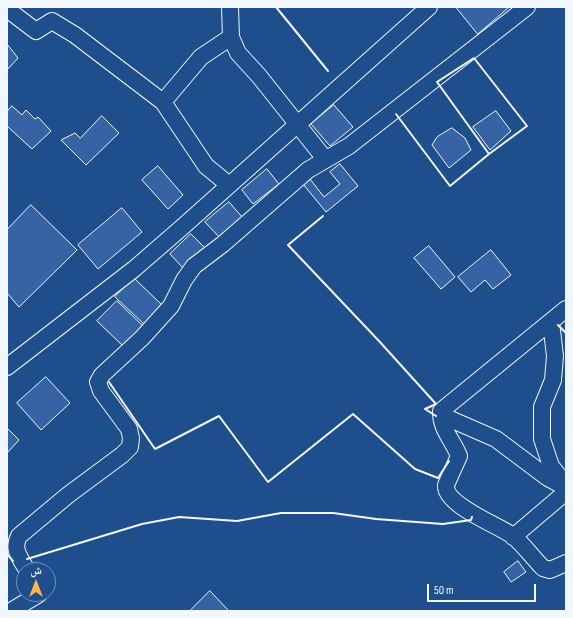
<!DOCTYPE html>
<meta charset="utf-8">
<style>
body{margin:0}
#map{position:relative;width:573px;height:618px;overflow:hidden;background:#1f4e8c;font-family:"Sofia Sans Condensed","Noto Naskh Arabic",sans-serif}
canvas{display:block}
.frame{position:absolute;inset:0;border:8px solid #f2f6ff;pointer-events:none}
.north{position:absolute;left:16px;top:562px;width:40px;height:40px;box-sizing:border-box;background:#1f4e8c;border:1px solid #7391ba;border-radius:50%;rotate:0deg;font-size:11px;font-weight:700;line-height:16px;text-align:center;color:#f2f6ff}
.north::after{content:'';display:block;margin:auto;width:14px;height:18px;background:#ffb74d;clip-path:polygon(50% 0,100% 100%,50% 72%,0 100%)}
.scale{position:absolute;left:427px;top:584px;width:109px;height:18px;box-sizing:border-box;border:2px solid #f2f6ff;border-top:0;padding-left:5px;font-size:12px;line-height:14px;white-space:nowrap;color:#f2f6ff;-webkit-text-stroke:3px #1f4e8c;paint-order:stroke}
</style>
<div id="map">
<canvas width="573" height="618"></canvas>
<div class="frame"></div>
<div class="north">ش</div>
<div class="scale">50 m</div>
</div>
<script>
const ctx = document.querySelector('canvas').getContext('2d');
ctx.lineJoin = 'round';
function fill(path, color) { ctx.fillStyle = color; ctx.fill(path, 'evenodd'); }
function trace(path, color, width, dash) { ctx.strokeStyle = color; ctx.lineWidth = width; ctx.lineCap = dash ? 'butt' : 'round'; ctx.setLineDash(dash || []); ctx.stroke(path); }
const building = new Path2D(`
 M 456,7 L 509,7 L 478,34 Z
 M 7,44 L 18,58 L 7,70 Z
 M 334,105 L 353,127 L 330,146 L 311,124 Z
 M 12,106 L 22,115 L 26,110 L 35,119 L 38,117 L 51,131 L 32,149 L 7,126 L 7,112 Z
 M 496,111 L 511,131 L 490,150 L 473,127 Z
 M 102,116 L 119,133 L 86,165 L 61,140 L 75,133 L 80,138 Z
 M 452,128 L 465,138 L 471,150 L 449,168 L 432,145 L 437,137 Z
 M 340,164 L 358,186 L 326,212 L 303,184 L 310,179 L 324,197 L 340,184 L 330,172 Z
 M 158,166 L 183,195 L 168,209 L 142,180 Z
 M 267,169 L 279,184 L 253,204 L 242,190 Z
 M 229,202 L 243,218 L 220,238 L 205,222 Z
 M 31,205 L 77,250 L 19,307 L 7,293 L 7,230 Z
 M 122,208 L 142,232 L 98,269 L 78,245 Z
 M 191,234 L 206,249 L 184,269 L 170,254 Z
 M 429,246 L 455,277 L 441,289 L 414,258 Z
 M 491,250 L 511,275 L 493,289 L 485,280 L 471,292 L 458,277 Z
 M 134,278 L 163,306 L 145,325 L 115,297 Z
 M 117,301 L 143,326 L 123,346 L 97,321 Z
 M 46,377 L 70,403 L 41,430 L 17,403 Z
 M 7,428 L 19,440 L 7,453 Z
 M 518,561 L 526,572 L 511,582 L 504,572 Z
 M 210,591 L 229,611 L 190,611 Z`);
fill(building, '#3563a3');
trace(building, '#f2f6ff', 1);
const minor = new Path2D(`
 M 230,7 L 231,37 L 238,53 L 259,76 L 325,159
 M 7,9 L 36,31 L 52,21 L 75,35 L 163,102 L 206,166 L 229,185
 M 163,102 L 201,57 L 231,37
 M 566,309 L 441,411 C 440,429 453,440 459,456 L 446,485 C 444,505 498,525 513,536 C 524,545 533,558 543,568 L 550,570 L 566,563
 M 551,322 L 555,356 L 553,380 L 542,407 L 542,439 L 551,466 L 566,485
 M 7,367 L 134,269 L 179,230 L 429,7
 M 441,415 L 496,439 L 548,478 L 561,485
 M 513,537 L 566,492
 M 27,570 C 20,558 12,549 19,536 L 68,495 L 122,455 L 130,447 L 131,438 L 129,429 L 101,391 L 98,382 L 102,375 L 142,338 L 171,306 L 184,280 L 194,266 L 223,244 L 308,170 L 349,146 L 527,7
 M 11,611 L 39,594`);
trace(minor, '#f2f6ff', 18);
trace(minor, '#1f4e8c', 16);
trace(new Path2D(`
 M 276,7 L 328,71
 M 474,58 L 527,126 L 489,154 L 437,82 Z
 M 396,114 L 450,186 L 489,154
 M 323,216 L 288,245 L 379,341 L 436,404 L 425,409 L 436,416
 M 558,325 L 566,333
 M 109,382 L 155,449 L 219,416 L 268,482 L 353,414 L 415,469 L 438,478 L 449,461
 M 7,554 L 13,561
 M 27,559 L 142,524 L 179,517 L 237,521 L 281,513 L 333,513 L 376,519 L 443,524 L 471,520 L 472,517`), '#f2f6ff', 2);
</script>
